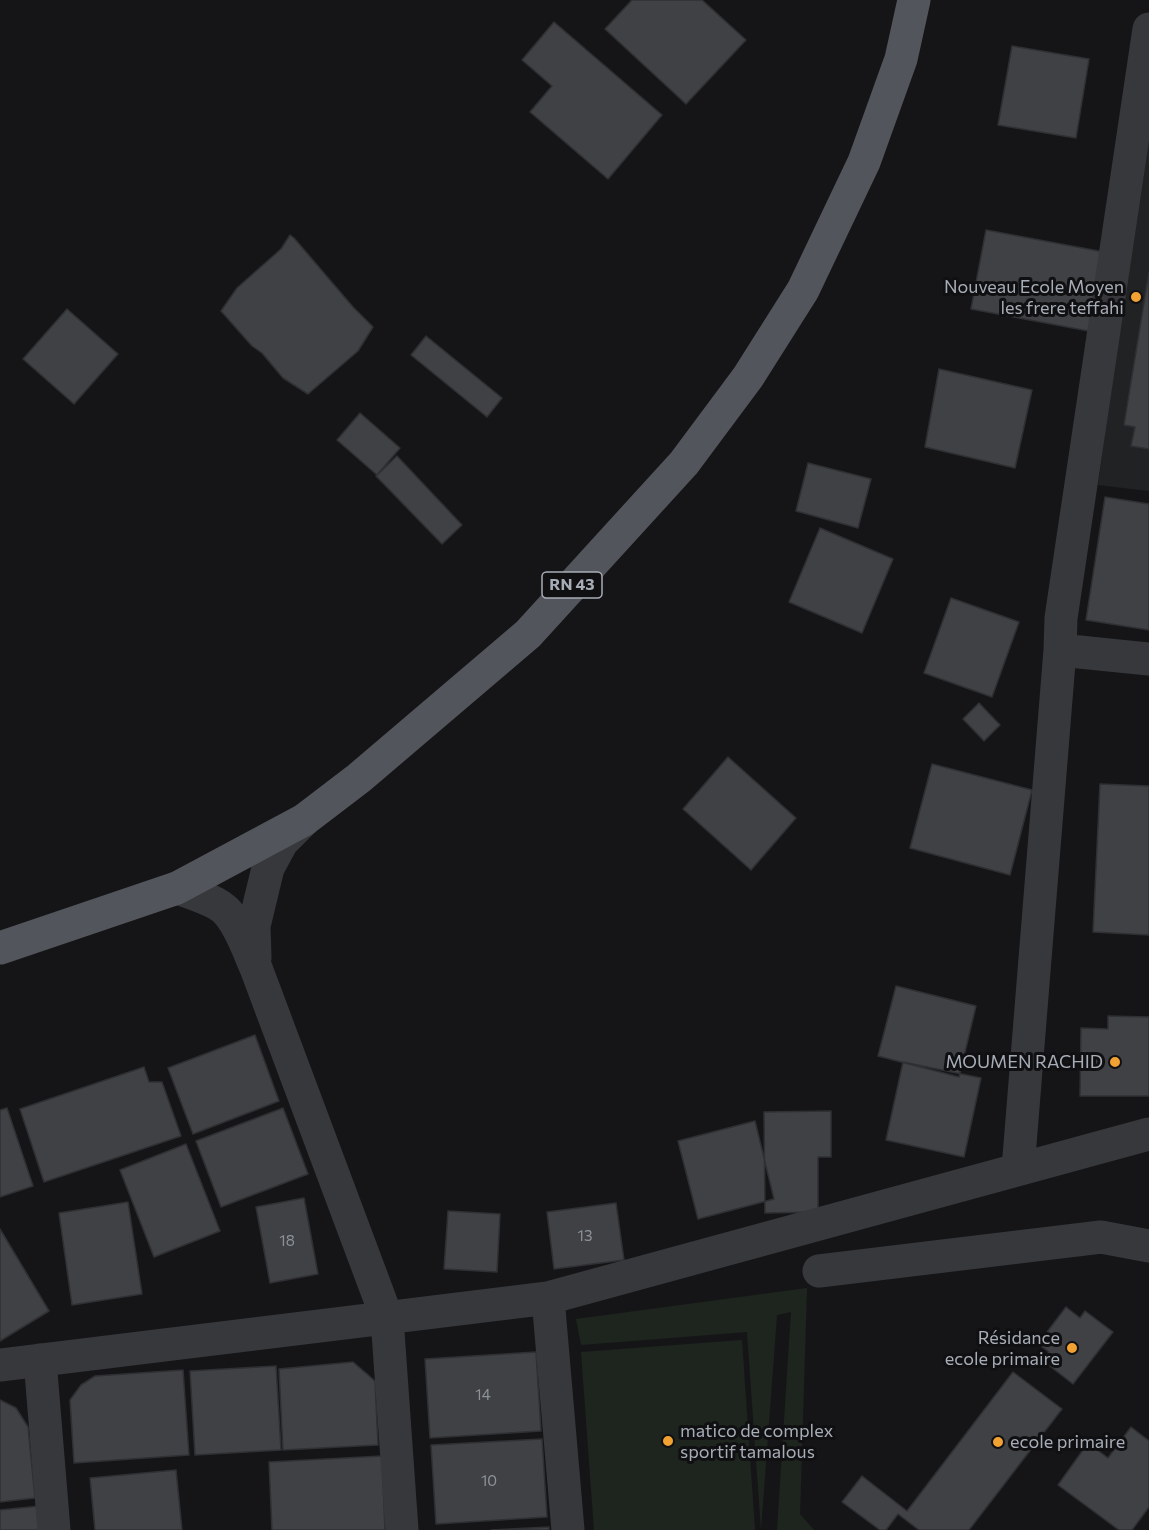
<!DOCTYPE html>
<meta charset="utf-8">
<style>
body{margin:0}
canvas{display:block;background:#151517}
</style>
<canvas width="1149" height="1530"></canvas>
<script>
const ctx = document.querySelector('canvas').getContext('2d');
ctx.lineJoin = 'round';
function fill(path, color) { ctx.fillStyle = color; ctx.fill(path, 'evenodd'); }
function trace(path, color, width, dash) { ctx.strokeStyle = color; ctx.lineWidth = width; ctx.lineCap = dash ? 'butt' : 'round'; ctx.setLineDash(dash || []); ctx.stroke(path); }
function write(font, color, halo, rows, align = 'center') {
  ctx.font = font + ' Commissioner,sans-serif'; ctx.lineWidth = 6; ctx.setLineDash([]); ctx.textBaseline = 'middle'; ctx.strokeStyle = halo; ctx.fillStyle = color; for (const [text, x, y, turn = 0] of rows) {
    ctx.save(); ctx.translate(x, y); ctx.rotate((+turn || 0) * Math.PI / 180); ctx.textAlign = isNaN(turn) ? turn : align; if (halo) ctx.strokeText(text, 0, 0); ctx.fillText(text, 0, 0); ctx.restore();
  }
}
fill(new Path2D(`
 M 1149,110 L 1149,491 L 1098,485 Z`), '#212224');
fill(new Path2D(`
 M 807,1288 L 800,1514 L 814,1530 L 777,1530 L 791,1312 L 777,1315 L 761,1530 L 747,1332 L 581,1345 L 576,1319 Z
 M 742,1340 L 755,1530 L 594,1530 L 581,1352 Z`), '#1d251e');
const building = new Path2D(`
 M 632,0 L 702,0 L 746,40 L 686,104 L 605,29 Z
 M 554,22 L 662,115 L 608,179 L 530,112 L 552,86 L 522,60 Z
 M 1012,46 L 1089,59 L 1076,138 L 998,125 Z
 M 986,230 L 1109,253 L 1094,332 L 971,309 Z
 M 290,235 L 294,238 L 353,307 L 373,327 L 358,351 L 308,394 L 283,378 L 262,353 L 252,346 L 221,311 L 237,288 L 281,249 Z
 M 1149,272 L 1149,449 L 1131,446 L 1135,427 L 1124,425 Z
 M 67,309 L 118,354 L 74,404 L 23,359 Z
 M 426,336 L 502,398 L 487,417 L 411,355 Z
 M 939,369 L 1032,390 L 1015,468 L 925,447 Z
 M 360,413 L 400,448 L 377,475 L 337,440 Z
 M 397,456 L 462,525 L 442,544 L 376,476 Z
 M 808,463 L 871,479 L 858,528 L 796,511 Z
 M 1105,497 L 1149,504 L 1149,630 L 1086,620 Z
 M 820,528 L 893,559 L 862,633 L 789,602 Z
 M 951,598 L 1019,622 L 992,697 L 924,673 Z
 M 979,703 L 1000,725 L 984,741 L 963,719 Z
 M 728,757 L 796,818 L 751,870 L 683,809 Z
 M 932,764 L 1032,790 L 1010,875 L 910,848 Z
 M 1100,784 L 1149,786 L 1149,935 L 1093,932 Z
 M 896,986 L 976,1006 L 959,1077 L 878,1056 Z
 M 1108,1016 L 1149,1017 L 1149,1096 L 1080,1096 L 1081,1028 L 1108,1029 Z
 M 255,1035 L 279,1101 L 193,1134 L 168,1068 Z
 M 903,1062 L 981,1078 L 964,1157 L 886,1140 Z
 M 144,1067 L 149,1082 L 162,1082 L 181,1136 L 44,1182 L 20,1109 Z
 M 7,1108 L 33,1186 L 0,1197 L 0,1110 Z
 M 283,1108 L 308,1174 L 221,1207 L 196,1141 Z
 M 831,1111 L 831,1157 L 818,1157 L 818,1212 L 765,1213 L 764,1112 Z
 M 755,1121 L 774,1199 L 698,1219 L 678,1141 Z
 M 186,1144 L 220,1231 L 154,1257 L 120,1170 Z
 M 304,1198 L 318,1274 L 270,1283 L 256,1207 Z
 M 128,1202 L 142,1294 L 72,1305 L 59,1213 Z
 M 616,1203 L 624,1260 L 554,1269 L 547,1212 Z
 M 448,1211 L 500,1214 L 497,1272 L 444,1269 Z
 M 0,1229 L 49,1311 L 0,1341 Z
 M 1066,1307 L 1080,1318 L 1085,1311 L 1113,1332 L 1073,1384 L 1042,1360 L 1049,1352 L 1038,1344 Z
 M 536,1352 L 541,1431 L 430,1438 L 425,1359 Z
 M 353,1362 L 375,1381 L 378,1445 L 283,1450 L 279,1369 Z
 M 276,1366 L 281,1450 L 195,1455 L 190,1371 Z
 M 183,1370 L 189,1455 L 74,1463 L 70,1400 L 81,1385 L 95,1376 Z
 M 1013,1372 L 1062,1409 L 969,1530 L 919,1530 L 898,1514 L 886,1530 L 880,1530 L 842,1502 L 862,1476 L 907,1511 Z
 M 0,1400 L 16,1408 L 28,1427 L 35,1498 L 0,1502 Z
 M 1131,1427 L 1149,1441 L 1149,1507 L 1132,1530 L 1119,1530 L 1058,1485 L 1088,1443 L 1108,1458 Z
 M 542,1439 L 547,1517 L 436,1524 L 431,1445 Z
 M 382,1456 L 385,1530 L 272,1530 L 269,1462 Z
 M 176,1470 L 182,1530 L 95,1530 L 90,1478 Z
 M 40,1506 L 42,1530 L 0,1530 L 0,1510 Z
 M 549,1527 L 549,1530 L 491,1530 Z`);
fill(building, '#3f4144');
trace(building, '#2f3033', 1.5);
trace(new Path2D(`
 M 1060,650 L 1149,659
 M 177,888 C 191,893 219,901 228,913 C 241,928 248,950 256,968 L 387,1318 L 402,1530
 M 255,958 L 254,926 L 268,868 L 282,842 L 304,820
 M 1018,1169 L 1060,650 L 1061,618 L 1149,29
 M 819,1271 L 1101,1237 L 1149,1246
 M 548,1298 L 1149,1134
 M 40,1360 L 54,1530
 M 0,1365 L 548,1298 L 568,1530`), '#36383c', 33);
trace(new Path2D(`
 M 0,948 L 177,888 L 304,820 L 359,778 L 528,634 L 684,463 L 748,377 L 803,290 L 864,162 L 901,59 L 914,0`), '#52555b', 33);
for (const [x, y, r, color] of [
 [1136,297,6,"#f2a233"],
 [1115,1062,6,"#f2a233"],
 [1072,1348,6,"#f2a233"],
 [668,1441,6,"#f2a233"],
 [998,1442,6,"#f2a233"]
]) { const dot = new Path2D(); dot.arc(x, y, r, 0, 2 * Math.PI); ctx.fillStyle = color; ctx.fill(dot); trace(dot, '#101012', 2); }
write('15px', '#8d929a', null, [
 ["13",585,1236],
 ["18",287,1241],
 ["14",483,1395],
 ["10",489,1481]
]);
for (const [x, y, w] of [
 [572,585,60]
]) { const box = new Path2D(); box.roundRect(x - w / 2, y - 13, w, 26, 4.5); ctx.fillStyle = '#101012'; ctx.fill(box); trace(box, '#a7adb7', 1.5); }
write('bold 16px', '#a7adb7', null, [
 ["RN 43",572,585]
]);
write('18px', '#a7adb7', '#101012', [
 ["Nouveau Ecole Moyen",1124,287],
 ["les frere teffahi",1124,308],
 ["MOUMEN RACHID",1103,1062],
 ["Résidance",1060,1338],
 ["ecole primaire",1060,1359],
 ["matico de complex",680,1431,"left"],
 ["sportif tamalous",680,1452,"left"],
 ["ecole primaire",1010,1442,"left"]
], 'right');
</script>
